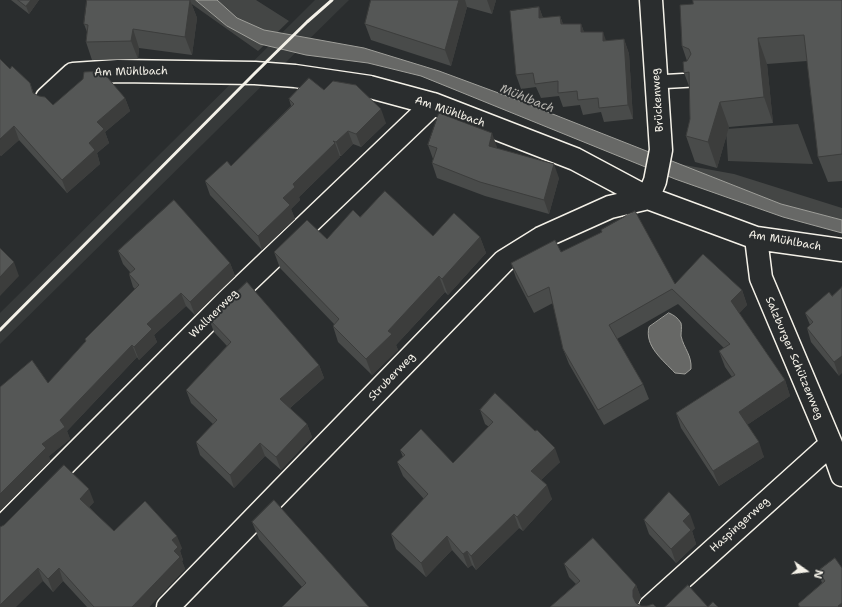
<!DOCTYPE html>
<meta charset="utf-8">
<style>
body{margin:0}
#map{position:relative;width:842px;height:607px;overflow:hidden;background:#2a2d2e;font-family:"Shantell Sans",sans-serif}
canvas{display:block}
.north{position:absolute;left:786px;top:551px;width:40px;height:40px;-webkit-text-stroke:3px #2a2d2e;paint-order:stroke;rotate:104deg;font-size:11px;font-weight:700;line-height:16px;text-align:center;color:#f4f1e8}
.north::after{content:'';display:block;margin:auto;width:14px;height:18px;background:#f4f1e8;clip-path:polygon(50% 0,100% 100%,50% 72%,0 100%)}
</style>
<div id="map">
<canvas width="842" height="607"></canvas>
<div class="north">N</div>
</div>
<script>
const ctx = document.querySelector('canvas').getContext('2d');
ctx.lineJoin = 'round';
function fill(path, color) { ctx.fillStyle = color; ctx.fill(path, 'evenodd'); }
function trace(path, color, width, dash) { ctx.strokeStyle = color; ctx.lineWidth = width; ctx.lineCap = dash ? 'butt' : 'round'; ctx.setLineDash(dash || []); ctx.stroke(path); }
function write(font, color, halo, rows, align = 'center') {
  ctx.font = font + ' "Shantell Sans",sans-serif'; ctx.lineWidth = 4; ctx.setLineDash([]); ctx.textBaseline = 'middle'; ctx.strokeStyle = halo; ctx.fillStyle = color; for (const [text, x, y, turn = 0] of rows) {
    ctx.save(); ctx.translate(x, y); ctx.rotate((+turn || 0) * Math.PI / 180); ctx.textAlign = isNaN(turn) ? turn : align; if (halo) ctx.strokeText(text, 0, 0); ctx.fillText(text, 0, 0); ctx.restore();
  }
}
fill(new Path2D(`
 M 315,0 L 349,0 L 0,344 L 0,313 Z`), '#373a3a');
fill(new Path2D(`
 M 186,0 L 256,0 L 289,21 L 258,51 Z
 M 798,124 L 813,164 L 728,161 L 726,129 Z
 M 679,164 L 734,174 L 842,208 L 842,220 L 781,204 Z`), '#444645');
const water = new Path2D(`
 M 196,0 L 217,0 L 237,18 L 264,30 L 364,48 L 439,71 L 512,98 L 781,204 L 842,220 L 842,233 L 783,217 L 675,179 L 421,76 L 368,63 L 306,55 L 260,44 L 227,26 Z
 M 669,313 C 674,315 678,318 681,323 C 682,327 681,332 681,336 C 684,349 692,355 691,369 L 685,374 L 675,373 C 663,360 644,346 649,327 Z`);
fill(water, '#676866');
trace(water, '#9f9f9a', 1);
const lane = new Path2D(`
 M 656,82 L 692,80`);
const street = new Path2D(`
 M 47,98 L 73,74 L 118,71 L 255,73 L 295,76 L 370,87 L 433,104 L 575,159 L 648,198 L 756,238 L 842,250
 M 756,238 L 761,278 L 831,444 L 842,475
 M 0,529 L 227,301 L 433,104
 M 168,607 L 504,261 L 541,238 L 610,207 L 648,198 L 655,181 L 661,150 L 651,0
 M 650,607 L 831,444`);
trace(lane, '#f4f1e8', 16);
trace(street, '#f4f1e8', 25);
trace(lane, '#2a2d2e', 13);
trace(street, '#2a2d2e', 22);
trace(new Path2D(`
 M 0,330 L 255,73 L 307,22 L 332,0`), '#f4f1e8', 3);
fill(new Path2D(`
 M 11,0 L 39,0 L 29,14 Z
 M 190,0 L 197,18 L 192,55 L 139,48 L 138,59 L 92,60 L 86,42 L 87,32 L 84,24 Z
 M 371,0 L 496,0 L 492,14 L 467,7 L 451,66 L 371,40 L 365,24 Z
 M 842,0 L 842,181 L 828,182 L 818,157 L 807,61 L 767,64 L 773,123 L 729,127 L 717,168 L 695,162 L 686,136 L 690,119 L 689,86 L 684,73 L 687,61 L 682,46 Z
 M 539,7 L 543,18 L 560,16 L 563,24 L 581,24 L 584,32 L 606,41 L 624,39 L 629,54 L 633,119 L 604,122 L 601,112 L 583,115 L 580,105 L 563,107 L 559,96 L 541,98 L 536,87 L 521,89 L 516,75 Z
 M 0,59 L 10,69 L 30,83 L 34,94 L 53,105 L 125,98 L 130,111 L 105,132 L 109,143 L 97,153 L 100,164 L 67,193 L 19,140 L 1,156 L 0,155 Z
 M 324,90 L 386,123 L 361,147 L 353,144 L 341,156 L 339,156 L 340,157 L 299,197 L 300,200 L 291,209 L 295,219 L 262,250 L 210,195 L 205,181 L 231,166 L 291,106 L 289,99 Z
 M 428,145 L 497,147 L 497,148 L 559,178 L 549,214 L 485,196 L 437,178 L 432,163 L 433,159 Z
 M 360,217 L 433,236 L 480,237 L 486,253 L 448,295 L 445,292 L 396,345 L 398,350 L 372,375 L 338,342 L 333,326 L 334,324 L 280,268 L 274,252 L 327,239 Z
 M 118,251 L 230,263 L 235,276 L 195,315 L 186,306 L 154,335 L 157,342 L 139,360 L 137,357 L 67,431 L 70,439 L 49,456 L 50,461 L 0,511 L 48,383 L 86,341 L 85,339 L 135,289 L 133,287 L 129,274 L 130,272 L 123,264 Z
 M 561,252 L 675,284 L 742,290 L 747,305 L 739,313 L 785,380 L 790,396 L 747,425 L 764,457 L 719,486 L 681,428 L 676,413 L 732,377 L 725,367 L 719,351 L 724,348 L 678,304 L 617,339 L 643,384 L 649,399 L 604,425 L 569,364 L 563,349 L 553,303 L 534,313 L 516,278 L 511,263 Z
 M 829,292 L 839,376 L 811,342 L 807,328 L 810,325 L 805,313 Z
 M 209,319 L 319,365 L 324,378 L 290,408 L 307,424 L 312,437 L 281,470 L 265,456 L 234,488 L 200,455 L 196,442 L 213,424 L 191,403 L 186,390 L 227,346 L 214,332 Z
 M 480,410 L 560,462 L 541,480 L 552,499 L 523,531 L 519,528 L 476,570 L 472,565 L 468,568 L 452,550 L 426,577 L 396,549 L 391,534 L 424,499 L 403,476 L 397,462 L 403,457 L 400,450 L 453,463 L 489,427 L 485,424 Z
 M 94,502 L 89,507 L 114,531 L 182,548 L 180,551 L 183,560 L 182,561 L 185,569 L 149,607 L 87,607 L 63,581 L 53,592 L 43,581 L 0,527 Z
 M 644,520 L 695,528 L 692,531 L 696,544 L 676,563 L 649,534 Z
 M 252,522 L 369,607 L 302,587 L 259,539 Z
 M 564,564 L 636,585 L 641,598 L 638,604 L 641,606 L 550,607 L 576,584 L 569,577 Z
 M 842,568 L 842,607 L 799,607 L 798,604 L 822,583 L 818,571 Z`), '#494b4a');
fill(new Path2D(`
 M 31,0 L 39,0 L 29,14 L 26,6 Z
 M 190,0 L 197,18 L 192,55 L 185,37 Z
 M 459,0 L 465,0 L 467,7 L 451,66 L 445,50 Z
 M 487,0 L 496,0 L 492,14 Z
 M 539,7 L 544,21 L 539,18 Z
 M 560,16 L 565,30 L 561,24 Z
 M 581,24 L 586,38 L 581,32 Z
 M 133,29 L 139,48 L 138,59 L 131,41 Z
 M 603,32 L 608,46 L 603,41 Z
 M 758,38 L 767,64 L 773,123 L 764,97 Z
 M 624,39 L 629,54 L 633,119 L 628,105 Z
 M 125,98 L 130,111 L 105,132 L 109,143 L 97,153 L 100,164 L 67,193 L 62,180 L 89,143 L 97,122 Z
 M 720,102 L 729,127 L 717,168 L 708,142 Z
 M 381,109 L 386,123 L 361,147 L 356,134 Z
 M 14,126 L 19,140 L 1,156 L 0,154 L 0,139 Z
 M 348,131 L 353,144 L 341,156 L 336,142 Z
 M 492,133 L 497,147 L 494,160 L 489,146 Z
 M 335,143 L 340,157 L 299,197 L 300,200 L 291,209 L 295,219 L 262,250 L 258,236 L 283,198 L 293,184 Z
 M 554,164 L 559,178 L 549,214 L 544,200 Z
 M 480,237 L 486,253 L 448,295 L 442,279 Z
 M 14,262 L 19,276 L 0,296 L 0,277 Z
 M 230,263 L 235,276 L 195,315 L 190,302 Z
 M 439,276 L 445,292 L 396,345 L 398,350 L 372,375 L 366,359 L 388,331 Z
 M 742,290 L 747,305 L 737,316 L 731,301 Z
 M 181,293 L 186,306 L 154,335 L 157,342 L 139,360 L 134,347 L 147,324 Z
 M 132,345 L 137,357 L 67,431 L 70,439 L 49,456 L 50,461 L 0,511 L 0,494 L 42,444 L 60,420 Z
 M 842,356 L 842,373 L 839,376 L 834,362 Z
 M 319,365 L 324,378 L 285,412 L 280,399 Z
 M 785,380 L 790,396 L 744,427 L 739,412 Z
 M 307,424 L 312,437 L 281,470 L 276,457 Z
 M 759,442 L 764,457 L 719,486 L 713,471 Z
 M 260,443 L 265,456 L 234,488 L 230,475 Z
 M 555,448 L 560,462 L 536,485 L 531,471 Z
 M 547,485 L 552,499 L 523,531 L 517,517 Z
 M 89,489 L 94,502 L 85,511 L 80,499 Z
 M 514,514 L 519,528 L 476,570 L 471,556 Z
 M 690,514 L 695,528 L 692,531 L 696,544 L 676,563 L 671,549 L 683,521 Z
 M 177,536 L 182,548 L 180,551 L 183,560 L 182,561 L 185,569 L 149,607 L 132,607 L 174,551 L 172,540 Z
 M 447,536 L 452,550 L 426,577 L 421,563 Z
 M 467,551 L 472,565 L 468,568 L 463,554 Z
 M 38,568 L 43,581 L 16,607 L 0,607 L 0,605 Z
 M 59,568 L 63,581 L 53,592 L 48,579 Z
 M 636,585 L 641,598 L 638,604 L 638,607 L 633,597 L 633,590 Z
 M 842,603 L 842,607 L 839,607 L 838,606 Z`), '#3c3d3c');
const building = new Path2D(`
 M 18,0 L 31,0 L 26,6 Z
 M 87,0 L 190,0 L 185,37 L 133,29 L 131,41 L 86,42 L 88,25 L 84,24 Z
 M 371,0 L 459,0 L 445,50 L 365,24 Z
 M 693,0 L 842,0 L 842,154 L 818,157 L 804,35 L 758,38 L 764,97 L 720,102 L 708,142 L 686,136 L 690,119 L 689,72 L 684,73 L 683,62 L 687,61 L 691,54 L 689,49 L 682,46 L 680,5 L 693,4 Z
 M 539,7 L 539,18 L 560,16 L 561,24 L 581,24 L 581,32 L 603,32 L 603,41 L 624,39 L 628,105 L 599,108 L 598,98 L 578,100 L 577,91 L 558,93 L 558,81 L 535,84 L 533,73 L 516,75 L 510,11 Z
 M 0,59 L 10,69 L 12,66 L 30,83 L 33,93 L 39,96 L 45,97 L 53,105 L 83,79 L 84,72 L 102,71 L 125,98 L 97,122 L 104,129 L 89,143 L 95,150 L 62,180 L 14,126 L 0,139 Z
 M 309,78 L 324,90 L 333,81 L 356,85 L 381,109 L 356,134 L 348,131 L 336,142 L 333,141 L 335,143 L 293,184 L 295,187 L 283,198 L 290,205 L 258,236 L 205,181 L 227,161 L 231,166 L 294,104 L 289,99 Z
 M 439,113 L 492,133 L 489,146 L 554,164 L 544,200 L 480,182 L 432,163 L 437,148 L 428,145 Z
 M 385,191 L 433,236 L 454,213 L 480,237 L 442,279 L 439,276 L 388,331 L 392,334 L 366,359 L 333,326 L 339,319 L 274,252 L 307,220 L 327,239 L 353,210 L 360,217 Z
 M 174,200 L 230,263 L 190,302 L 181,293 L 147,324 L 152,329 L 134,347 L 132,345 L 60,420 L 65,427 L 42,444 L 46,448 L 0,494 L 0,387 L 32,360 L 48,383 L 86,341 L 85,339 L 139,285 L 129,274 L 135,269 L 118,251 Z
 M 635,211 L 675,284 L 703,254 L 742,290 L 731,301 L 785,380 L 739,412 L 759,442 L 713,471 L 676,413 L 735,375 L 719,351 L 730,344 L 672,289 L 609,325 L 643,384 L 598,410 L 563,349 L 549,287 L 528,297 L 511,263 L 555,240 L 561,252 L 602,232 L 601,230 Z
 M 0,248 L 14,262 L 0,277 Z
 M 247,282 L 319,365 L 280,399 L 307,424 L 276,457 L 260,443 L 230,475 L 196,442 L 217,420 L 186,390 L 231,342 L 209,319 Z
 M 842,287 L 842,356 L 834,362 L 807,328 L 813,322 L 805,313 L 829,292 L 832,296 Z
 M 495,393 L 535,431 L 537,430 L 555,448 L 531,471 L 547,485 L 517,517 L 514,514 L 471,556 L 467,551 L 463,554 L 447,536 L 421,563 L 391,534 L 428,494 L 397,462 L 405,455 L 400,450 L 421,429 L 453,463 L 493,422 L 480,410 Z
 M 64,465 L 89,489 L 80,499 L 114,531 L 145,501 L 177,536 L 172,540 L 178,547 L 174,551 L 180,557 L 132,607 L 94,607 L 59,568 L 48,579 L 38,568 L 0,605 L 0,527 L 4,525 Z
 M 669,492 L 690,514 L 683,521 L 691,530 L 671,549 L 644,520 Z
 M 274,500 L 369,607 L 282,607 L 306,583 L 252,522 Z
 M 593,538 L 636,585 L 633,590 L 633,597 L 636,603 L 641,606 L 647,606 L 653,604 L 656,607 L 550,607 L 580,581 L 564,564 Z
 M 835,558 L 842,568 L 842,603 L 838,606 L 839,607 L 800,607 L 798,604 L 825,581 L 818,571 Z
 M 688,585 L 708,607 L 665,607 Z
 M 713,602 L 718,607 L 708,607 Z`);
fill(building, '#555756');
trace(building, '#3c3d3c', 1);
write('11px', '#f4f1e8', '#2a2d2e', [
 ["Am Mühlbach",131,72,-1],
 ["Brückenweg",658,100,-94],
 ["Am Mühlbach",450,112,19],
 ["Am Mühlbach",785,241,10],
 ["Wallnerweg",214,314,-45],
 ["Salzburger Schützenweg",794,358,67],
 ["Struberweg",392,377,-46],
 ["Haspingerweg",740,525,-42]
]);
write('italic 12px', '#b5b3ae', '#2a2d2e', [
 ["Mühlbach",527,99,22]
]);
</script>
